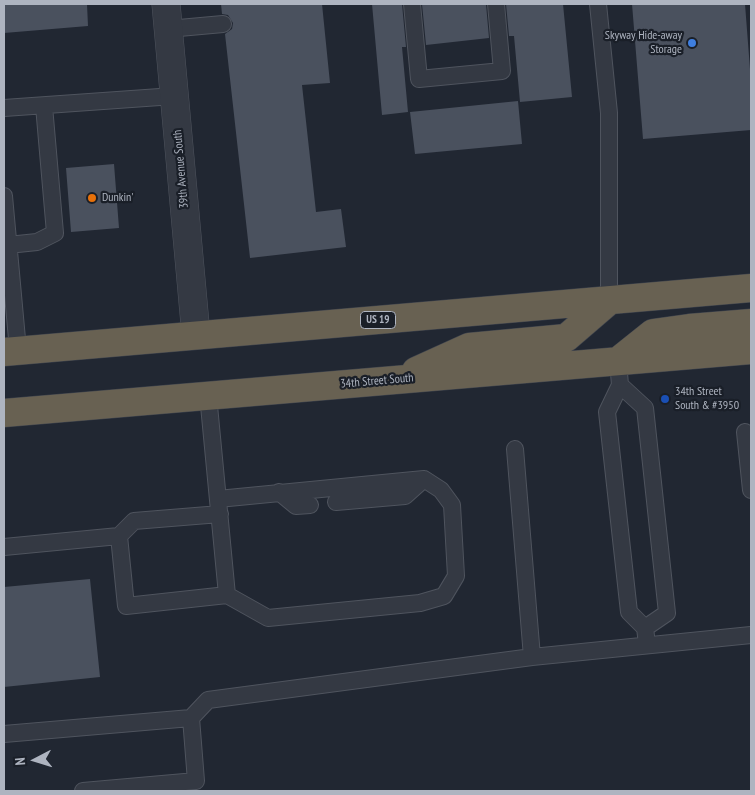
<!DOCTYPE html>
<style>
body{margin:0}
#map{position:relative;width:755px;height:795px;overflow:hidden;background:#212732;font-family:"PT Sans Narrow",sans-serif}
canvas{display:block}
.frame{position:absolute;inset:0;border:5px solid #aeb4c0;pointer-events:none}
.north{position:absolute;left:10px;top:735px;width:50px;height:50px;-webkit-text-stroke:4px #1a1f28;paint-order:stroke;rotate:265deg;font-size:14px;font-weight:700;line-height:20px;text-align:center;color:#aeb4c0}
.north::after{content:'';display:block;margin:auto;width:18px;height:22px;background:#aeb4c0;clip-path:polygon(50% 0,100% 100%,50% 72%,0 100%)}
</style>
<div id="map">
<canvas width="755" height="795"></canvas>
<div class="frame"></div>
<div class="north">N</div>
</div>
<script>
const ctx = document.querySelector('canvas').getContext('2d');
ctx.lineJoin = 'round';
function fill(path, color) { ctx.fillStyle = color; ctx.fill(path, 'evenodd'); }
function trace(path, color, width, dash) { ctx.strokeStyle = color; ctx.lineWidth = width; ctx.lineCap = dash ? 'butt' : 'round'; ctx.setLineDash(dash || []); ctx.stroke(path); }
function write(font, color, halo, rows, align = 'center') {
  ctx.font = font + ' "PT Sans Narrow",sans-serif'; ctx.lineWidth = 4.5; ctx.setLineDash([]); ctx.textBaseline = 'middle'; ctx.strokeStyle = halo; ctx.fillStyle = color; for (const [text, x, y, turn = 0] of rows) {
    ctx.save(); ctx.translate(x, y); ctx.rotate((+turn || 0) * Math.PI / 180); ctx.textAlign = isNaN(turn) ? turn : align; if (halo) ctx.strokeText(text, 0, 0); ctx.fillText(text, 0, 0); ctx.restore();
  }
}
fill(new Path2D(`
 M 4,4 L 87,4 L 88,26 L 4,33 Z
 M 221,4 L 322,4 L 330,83 L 302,85 L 316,212 L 341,209 L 346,247 L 250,258 L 225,34 L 232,29 L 233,23 L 228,15 L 222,14 Z
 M 372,4 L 402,4 L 406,47 L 402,47 L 408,112 L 382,115 Z
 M 422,4 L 486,4 L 489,38 L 426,45 Z
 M 506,4 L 563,4 L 572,97 L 520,102 L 514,36 L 509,36 Z
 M 632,4 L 745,4 L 751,82 L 751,130 L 643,139 Z
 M 518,101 L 522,144 L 415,154 L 410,112 Z
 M 114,164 L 119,228 L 71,232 L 66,168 Z
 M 90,579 L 100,677 L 4,687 L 4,587 Z`), '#4a515e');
const lane = new Path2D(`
 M 412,4 L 419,79 L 502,71 L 496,4
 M 598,4 L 609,113 L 609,301
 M 168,29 L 223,24
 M 4,108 L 174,96
 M 4,196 L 18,350
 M 8,245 L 37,242 L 55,233 L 44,106
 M 618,361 L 620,385 L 607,412 L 629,612 L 645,628 L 647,644
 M 620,385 L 645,408 L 667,613 L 645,628
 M 208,395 L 227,595
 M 745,432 L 751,490
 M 515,449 L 532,657
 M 279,492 L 296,506 L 310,505
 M 218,499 L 424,479 L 441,490 L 452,505 L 456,576 L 444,596 L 420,603 L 268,618 L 227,595 L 126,606 L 119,536 L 134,521 L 220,514
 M 336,502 L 405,496 L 424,479
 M 4,547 L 119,536
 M 4,734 L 191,718
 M 83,791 L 196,781 L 191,718 L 208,700 L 532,657 L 751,635`);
const street = new Path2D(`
 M 166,4 L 196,335`);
const highway = new Path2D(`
 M 4,352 L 751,288
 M 618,361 L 653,333 L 689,328 L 751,323
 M 416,371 L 469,347 L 566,338 L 609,301
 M 4,413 L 751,350`);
trace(lane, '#4f545e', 18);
trace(street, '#4f545e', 29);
trace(highway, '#3f444e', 29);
trace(lane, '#343943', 16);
trace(street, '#343943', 28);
trace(highway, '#686152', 28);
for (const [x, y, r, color] of [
 [692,43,5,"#3f7fe0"],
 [92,198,5,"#e8710a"],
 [665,399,5,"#1a4fb4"]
]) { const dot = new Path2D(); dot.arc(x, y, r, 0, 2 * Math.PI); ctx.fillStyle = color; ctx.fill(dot); trace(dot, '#1a1f28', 2); }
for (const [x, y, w] of [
 [378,320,35]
]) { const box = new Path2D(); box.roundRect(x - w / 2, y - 8.5, w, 17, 4); ctx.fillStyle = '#1a1f28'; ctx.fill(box); trace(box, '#aeb4c0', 1); }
write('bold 11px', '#aeb4c0', null, [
 ["US 19",378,320]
]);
write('12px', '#aeb4c0', '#1a1f28', [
 ["Skyway Hide-away",682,36,"right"],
 ["Storage",682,50,"right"],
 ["Dunkin'",102,198],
 ["34th Street",675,392],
 ["South & #3950",675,406]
], 'left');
write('12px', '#aeb4c0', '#1a1f28', [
 ["39th Avenue South",181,169,-95],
 ["34th Street South",377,381,-5]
]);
</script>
